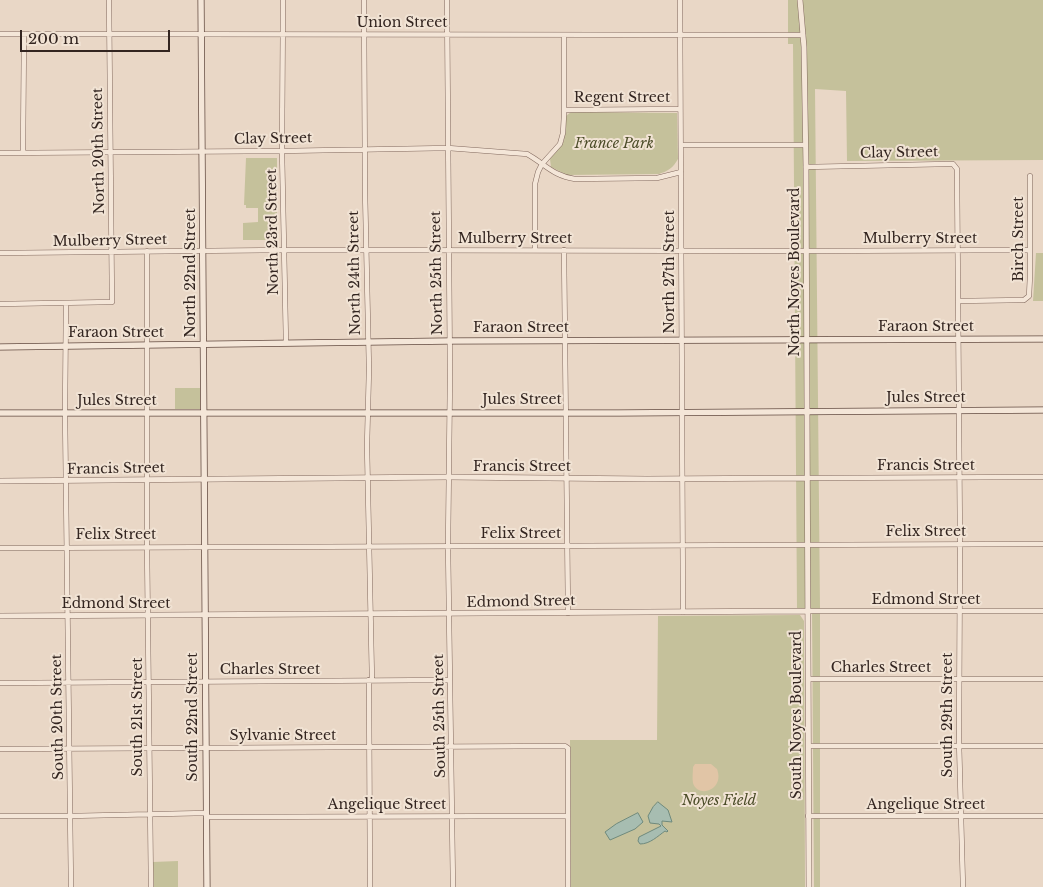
<!DOCTYPE html>
<style>
body{margin:0}
#map{position:relative;width:1043px;height:887px;overflow:hidden;background:#e9d7c6;font-family:"Libre Baskerville",serif}
canvas{display:block}
.scale{position:absolute;left:20px;top:30px;width:150px;height:22px;box-sizing:border-box;border:2px solid #332520;border-top:0;padding-left:6px;font-size:15px;line-height:18px;white-space:nowrap;color:#332520;-webkit-text-stroke:4px #f1e3d4;paint-order:stroke}
</style>
<div id="map">
<canvas width="1043" height="887"></canvas>
<div class="scale">200 m</div>
</div>
<script>
const ctx = document.querySelector('canvas').getContext('2d');
ctx.lineJoin = 'round';
function fill(path, color) { ctx.fillStyle = color; ctx.fill(path, 'evenodd'); }
function trace(path, color, width, dash) { ctx.strokeStyle = color; ctx.lineWidth = width; ctx.lineCap = dash ? 'butt' : 'round'; ctx.setLineDash(dash || []); ctx.stroke(path); }
function write(font, color, halo, rows, align = 'center') {
  ctx.font = font + ' "Libre Baskerville",serif'; ctx.lineWidth = 4; ctx.setLineDash([]); ctx.textBaseline = 'middle'; ctx.strokeStyle = halo; ctx.fillStyle = color; for (const [text, x, y, turn = 0] of rows) {
    ctx.save(); ctx.translate(x, y); ctx.rotate((+turn || 0) * Math.PI / 180); ctx.textAlign = isNaN(turn) ? turn : align; if (halo) ctx.strokeText(text, 0, 0); ctx.fillText(text, 0, 0); ctx.restore();
  }
}
fill(new Path2D(`
 M 788,0 L 1043,0 L 1043,160 L 847,161 L 846,91 L 815,89 L 820,608 L 820,887 L 814,887 L 812,609 L 797,608 L 793,44 L 788,44 Z
 M 571,112 L 677,113 L 678,159 C 673,168 668,171 659,174 L 567,175 L 551,167 L 550,159 L 564,141 L 566,116 Z
 M 246,158 L 277,158 L 277,240 L 243,240 L 243,223 L 258,222 L 258,208 L 246,208 L 246,205 L 244,205 Z
 M 1036,253 L 1043,253 L 1043,301 L 1033,301 Z
 M 175,388 L 200,388 L 200,409 L 175,409 Z
 M 800,615 L 804,621 L 805,887 L 571,887 L 570,740 L 657,740 L 658,616 Z
 M 178,861 L 178,887 L 154,887 L 153,862 Z`), '#c5c19b');
fill(new Path2D(`
 M 695,764 L 711,764 L 717,769 C 725,790 698,799 693,783 C 692,778 693,772 693,767 Z`), '#e1c5a6');
const water = new Path2D(`
 M 658,802 L 668,810 L 672,822 L 662,821 L 662,825 L 668,831 L 667,832 L 665,831 C 658,836 650,844 640,844 L 638,841 L 639,837 L 661,826 L 659,824 L 650,823 L 648,816 L 653,807 Z
 M 638,813 L 643,822 L 635,829 L 610,840 L 605,832 L 616,824 Z`);
fill(water, '#a7bdb1');
trace(water, '#6f8a7d', 1);
const minor = new Path2D(`
 M 283,0 L 282,151 L 286,343
 M 364,0 L 365,191 L 369,369 L 367,446 L 372,680
 M 447,0 L 450,377 L 448,546 L 453,887
 M 680,0 L 683,612
 M 0,34 L 803,35
 M 564,110 L 680,109
 M 681,145 L 805,145
 M 23,152 L 24,34
 M 0,153 L 282,151 L 448,148 L 527,154 C 545,164 553,176 575,179 L 657,178 L 681,172
 M 806,167 L 947,164 L 953,164 L 957,169 L 960,543 L 959,741 L 963,887
 M 535,250 L 535,184 L 538,172 L 542,164 L 560,144 L 563,133 L 564,115 L 564,35
 M 564,250 L 568,613
 M 147,251 L 147,546 L 151,887
 M 0,253 L 285,250 L 806,251 L 1030,250
 M 958,301 L 1024,300 L 1029,296 L 1030,276 L 1030,176
 M 66,303 L 65,413 L 71,887
 M 0,304 L 112,302 L 109,0
 M 808,478 L 1043,477
 M 0,548 L 1043,544
 M 808,611 L 1043,611
 M 809,679 L 1043,679
 M 369,680 L 370,887
 M 0,683 L 450,680
 M 809,746 L 1043,746
 M 0,749 L 565,746 L 568,748 L 568,887
 M 0,816 L 70,816 L 206,813
 M 808,816 L 1043,816
 M 206,817 L 568,816`);
const tertiary = new Path2D(`
 M 800,0 L 804,47 L 806,167 L 809,887
 M 0,481 L 449,477 L 647,479 L 808,478
 M 0,616 L 808,611`);
const secondary = new Path2D(`
 M 201,0 L 207,887
 M 0,347 L 449,341 L 1043,339
 M 0,413 L 619,413 L 1043,410`);
trace(minor, '#82695e', 5.5);
trace(tertiary, '#82695e', 6);
trace(secondary, '#634b41', 7);
trace(minor, '#f4e6d8', 4.5);
trace(tertiary, '#f4e6d8', 5);
trace(secondary, '#f4e6d8', 5.5);
write('14px', '#332520', '#f1e3d4', [
 ["Union Street",402,23],
 ["Regent Street",622,98],
 ["Clay Street",273,139,-1],
 ["North 20th Street",99,151,-91],
 ["Clay Street",899,153,-1],
 ["North 23rd Street",273,232,-91],
 ["Mulberry Street",515,239],
 ["Mulberry Street",920,239],
 ["Birch Street",1019,239,-90],
 ["Mulberry Street",110,241,-1],
 ["North 27th Street",670,272,-90],
 ["North Noyes Boulevard",795,272,-90],
 ["North 22nd Street",191,273,-90],
 ["North 24th Street",355,273,-91],
 ["North 25th Street",437,273,-91],
 ["Faraon Street",926,327],
 ["Faraon Street",521,328],
 ["Faraon Street",116,333],
 ["Jules Street",926,398],
 ["Jules Street",522,400],
 ["Jules Street",117,401],
 ["Francis Street",926,466],
 ["Francis Street",522,467],
 ["Francis Street",116,469,-1],
 ["Felix Street",926,532],
 ["Felix Street",521,534],
 ["Felix Street",116,535],
 ["Edmond Street",926,600],
 ["Edmond Street",521,602,-1],
 ["Edmond Street",116,604],
 ["Charles Street",881,668],
 ["Charles Street",270,670],
 ["South Noyes Boulevard",797,715,-90],
 ["South 29th Street",948,715,-90],
 ["South 25th Street",440,716,-91],
 ["South 20th Street",58,717,-91],
 ["South 21st Street",138,717,-90],
 ["South 22nd Street",193,717,-90],
 ["Sylvanie Street",283,736],
 ["Angelique Street",387,805],
 ["Angelique Street",926,805]
]);
write('italic 14px', '#4c4d29', '#f1e3d4', [
 ["France Park",614,144],
 ["Noyes Field",719,801]
]);
</script>
